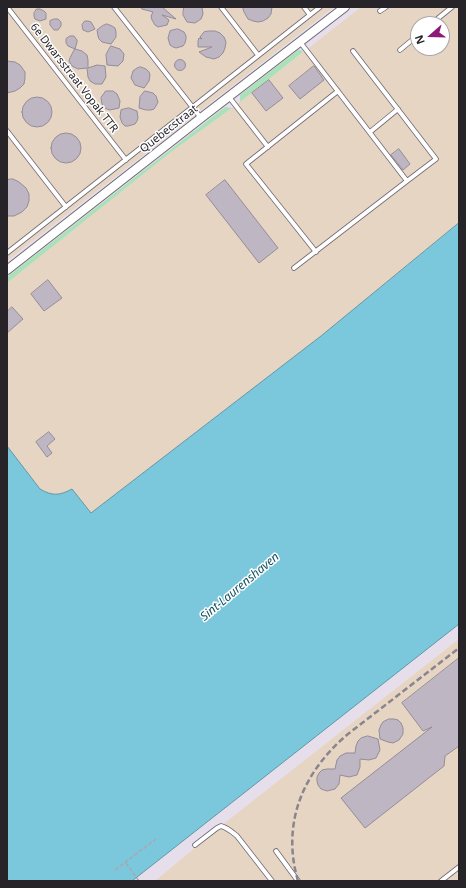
<!DOCTYPE html>
<style>
body{margin:0}
#map{position:relative;width:466px;height:888px;overflow:hidden;background:#e6dfeb;font-family:"Noto Sans",sans-serif}
canvas{display:block}
.frame{position:absolute;inset:0;border:8px solid #262428;pointer-events:none}
.north{position:absolute;left:410px;top:16px;width:40px;height:40px;box-sizing:border-box;background:#fff;border:1px solid #a8a7a9;border-radius:50%;rotate:250deg;font-size:11px;font-weight:700;line-height:16px;text-align:center;color:#262428}
.north::after{content:'';display:block;margin:auto;width:14px;height:18px;background:#8d1979;clip-path:polygon(50% 0,100% 100%,50% 72%,0 100%)}
</style>
<div id="map">
<canvas width="466" height="888"></canvas>
<div class="frame"></div>
<div class="north">N</div>
</div>
<script>
const ctx = document.querySelector('canvas').getContext('2d');
ctx.lineJoin = 'round';
function fill(path, color) { ctx.fillStyle = color; ctx.fill(path, 'evenodd'); }
function trace(path, color, width, dash) { ctx.strokeStyle = color; ctx.lineWidth = width; ctx.lineCap = dash ? 'butt' : 'round'; ctx.setLineDash(dash || []); ctx.stroke(path); }
function write(font, color, halo, rows, align = 'center') {
  ctx.font = font + ' "Noto Sans",sans-serif'; ctx.lineWidth = 3; ctx.setLineDash([]); ctx.textBaseline = 'middle'; ctx.strokeStyle = halo; ctx.fillStyle = color; for (const [text, x, y, turn = 0] of rows) {
    ctx.save(); ctx.translate(x, y); ctx.rotate((+turn || 0) * Math.PI / 180); ctx.textAlign = isNaN(turn) ? turn : align; if (halo) ctx.strokeText(text, 0, 0); ctx.fillText(text, 0, 0); ctx.restore();
  }
}
fill(new Path2D(`
 M 7,7 L 334,7 L 7,261 Z
 M 361,7 L 459,7 L 459,223 L 321,336 L 91,513 L 72,489 L 67,492 L 54,495 L 47,493 L 40,489 L 7,446 L 7,283 L 171,152 L 232,108 ZM 418,24 L 442,24 L 442,48 L 418,48 Z
 M 459,639 L 459,881 L 155,881 L 231,818 Z`), '#e6d5c3');
fill(new Path2D(`
 M 298,50 L 301,50 L 303,52 L 240,102 L 240,95 Z
 M 225,107 L 232,108 L 171,152 L 7,283 L 7,277 Z`), '#abe1b8');
const water = new Path2D(`
 M 459,223 L 459,624 L 132,881 L 7,881 L 7,446 L 40,489 C 52,496 59,496 72,489 L 91,513 L 321,336 Z`);
fill(water, '#7bc7db');
trace(water, '#6296a5', 1);
const building = new Path2D(`
 M 142,7 L 162,7 L 176,19 L 162,15 L 169,20 L 167,25 L 158,27 L 155,25 L 152,20 L 151,16 L 153,12 L 142,9 Z
 M 184,7 L 202,7 L 203,14 L 201,19 L 195,23 L 187,22 L 183,15 Z
 M 243,7 L 272,7 L 271,14 L 268,18 L 263,21 L 258,22 L 253,21 L 248,19 L 244,12 Z
 M 37,9 L 40,9 L 44,11 L 46,13 L 46,19 L 40,21 L 35,19 L 34,16 L 34,13 Z
 M 54,19 L 58,19 L 61,22 L 61,26 L 58,30 L 54,30 L 50,25 L 50,21 Z
 M 85,21 L 88,21 L 91,22 L 95,29 L 88,32 L 83,30 L 82,25 Z
 M 107,24 L 112,26 L 115,28 L 116,32 L 116,37 L 111,44 L 102,42 L 99,39 L 98,36 L 97,30 L 102,26 Z
 M 178,29 L 184,32 L 186,36 L 186,39 L 185,43 L 183,46 L 176,48 L 173,47 L 170,45 L 168,38 L 170,31 Z
 M 209,31 L 215,31 L 220,33 L 224,37 L 226,42 L 225,48 L 223,53 L 219,57 L 214,59 L 206,57 L 199,52 L 212,47 L 198,47 L 198,41 L 199,38 L 202,39 L 200,37 L 204,32 Z
 M 70,36 L 74,36 L 77,40 L 77,42 L 75,49 L 68,46 L 66,43 L 66,39 Z
 M 111,46 L 120,49 L 124,54 L 123,61 L 118,66 L 107,65 L 106,55 Z
 M 75,49 L 82,51 L 87,55 L 88,60 L 88,68 L 97,65 L 105,66 L 106,77 L 102,84 L 95,84 L 90,81 L 88,77 L 87,68 L 78,69 L 72,66 L 69,61 L 70,58 Z
 M174.5 65a5.5 5.5 0 1 1 11 0a5.5 5.5 0 1 1-11 0Z
 M 7,61 L 15,62 L 20,65 L 25,72 L 25,78 L 24,84 L 20,88 L 15,91 L 7,93 Z
 M 314,66 L 324,80 L 300,99 L 289,86 Z
 M 141,67 L 146,69 L 149,72 L 150,75 L 149,81 L 144,88 L 135,85 L 131,78 L 133,71 L 137,68 Z
 M 269,80 L 283,98 L 266,111 L 252,93 Z
 M 106,91 L 113,91 L 117,94 L 120,101 L 119,108 L 110,110 L 107,109 L 104,107 L 102,104 L 101,98 Z
 M 145,91 L 153,93 L 156,96 L 158,102 L 156,106 L 154,109 L 151,110 L 146,110 L 139,108 L 140,97 Z
 M22 112a15 15 0 1 1 30 0a15 15 0 1 1-30 0Z
 M 129,108 L 137,111 L 138,118 L 137,121 L 135,124 L 128,126 L 125,126 L 122,123 L 120,117 L 121,110 Z
 M51 148a15 15 0 1 1 30 0a15 15 0 1 1-30 0Z
 M 399,149 L 410,164 L 403,170 L 391,155 Z
 M 13,179 L 19,182 L 26,188 L 29,194 L 29,201 L 27,207 L 22,212 L 14,216 L 7,216 L 7,180 Z
 M 225,180 L 278,248 L 259,263 L 206,195 Z
 M 48,280 L 62,298 L 44,311 L 31,294 Z
 M 12,307 L 23,319 L 7,333 L 7,312 Z
 M 49,432 L 55,439 L 47,446 L 52,453 L 47,457 L 36,442 Z
 M 459,658 L 459,746 L 445,756 L 444,766 L 365,828 L 341,798 L 432,727 L 423,731 L 402,703 Z
 M 389,719 L 394,719 L 398,720 L 401,723 L 403,728 L 403,734 L 399,740 L 393,743 L 388,742 L 380,739 L 379,730 L 381,725 L 383,722 Z
 M 368,736 L 378,739 L 380,750 L 376,758 L 369,760 L 360,759 L 360,767 L 357,775 L 349,777 L 340,775 L 339,784 L 335,789 L 327,791 L 321,789 L 318,785 L 317,781 L 317,777 L 319,773 L 322,770 L 327,769 L 335,769 L 337,760 L 340,756 L 346,753 L 355,753 L 356,746 L 358,741 L 361,738 Z`);
fill(building, '#beb7c3');
trace(building, '#948d98', 1);
const service = new Path2D(`
 M 7,7 L 126,160
 M 114,7 L 201,118
 M 221,7 L 258,55
 M 304,7 L 310,15
 M 380,11 L 386,7
 M 431,24 L 452,7
 M 400,50 L 418,35
 M 353,51 L 436,159 L 407,181
 M 229,97 L 268,147
 M 7,131 L 66,207
 M 370,132 L 398,109
 M 316,252 L 246,164 L 338,91
 M 7,253 L 320,7
 M 294,268 L 407,181 L 300,42
 M 195,845 L 217,828 L 221,826 C 228,828 232,832 237,836 L 272,881
 M 276,851 L 298,881
 M 441,881 L 459,867`);
const minor = new Path2D(`
 M 7,270 L 201,118 L 345,7`);
trace(service, '#6f6974', 5.5);
trace(minor, '#6f6974', 10);
trace(new Path2D(`
 M 126,863 L 139,881
 M 115,870 L 156,839`), '#aba6af', 1.5, [4, 2]);
trace(service, '#fff', 4);
trace(minor, '#fff', 8);
trace(new Path2D(`
 M 298,881 C 281,823 303,772 348,734 L 459,648`), '#89848d', 2.5, [6, 3]);
write('11px', '#262428', '#fff', [
 ["6e Dwarsstraat Vopak TTR",74,78,52],
 ["Quebecstraat",169,129,-38]
]);
write('italic 12px', '#135362', '#fff', [
 ["Sint-Laurenshaven",240,587,-40]
]);
</script>
